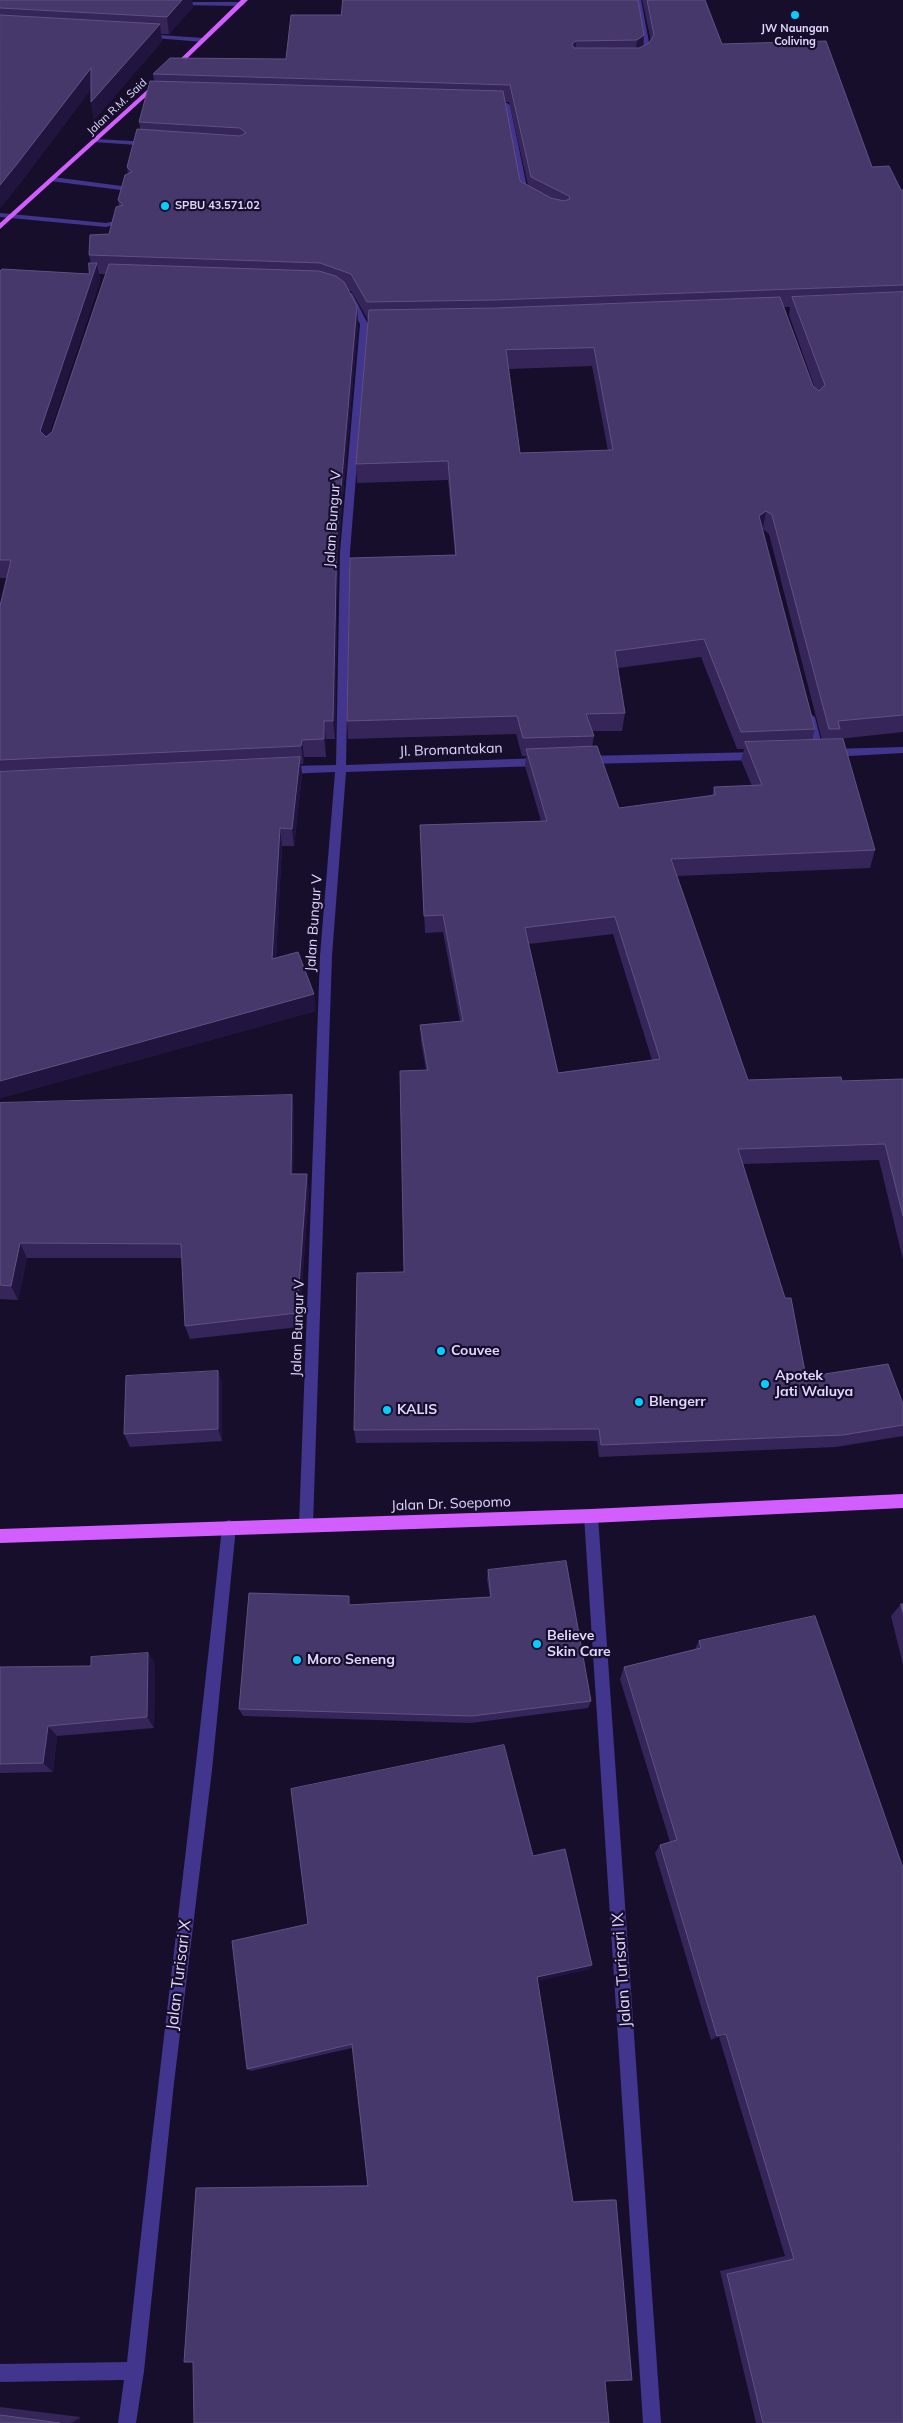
<!DOCTYPE html>
<style>
body{margin:0}
canvas{display:block;background:#160e2a}
</style>
<canvas width="903" height="2423"></canvas>
<script>
const ctx = document.querySelector('canvas').getContext('2d');
ctx.lineJoin = 'round';
function fill(path, color) { ctx.fillStyle = color; ctx.fill(path, 'evenodd'); }
function trace(path, color, width, dash) { ctx.strokeStyle = color; ctx.lineWidth = width; ctx.lineCap = dash ? 'butt' : 'round'; ctx.setLineDash(dash || []); ctx.stroke(path); }
function write(font, color, halo, rows, align = 'center') {
  ctx.font = font + ' Mulish,sans-serif'; ctx.lineWidth = 4.5; ctx.setLineDash([]); ctx.textBaseline = 'middle'; ctx.strokeStyle = halo; ctx.fillStyle = color; for (const [text, x, y, turn = 0] of rows) {
    ctx.save(); ctx.translate(x, y); ctx.rotate((+turn || 0) * Math.PI / 180); ctx.textAlign = isNaN(turn) ? turn : align; if (halo) ctx.strokeText(text, 0, 0); ctx.fillText(text, 0, 0); ctx.restore();
  }
}
fill(new Path2D(`
 M 635,0 L 641,0 L 651,53 L 644,61 L 641,59 L 645,53 Z
 M 174,2 L 241,2 L 244,4 L 241,6 L 176,5 Z
 M 145,34 L 203,38 L 206,40 L 203,42 L 143,37 L 143,35 Z
 M 507,103 L 510,105 L 529,197 L 525,199 L 521,197 L 504,107 L 490,108 L 487,106 Z
 M 96,139 L 151,142 L 155,144 L 151,146 L 94,142 L 92,141 Z
 M 53,177 L 129,187 L 133,189 L 129,191 L 50,181 L 49,179 Z
 M 0,213 L 106,223 L 120,220 L 124,222 L 106,227 L 0,217 Z
 M 346,293 L 352,293 L 368,324 L 350,552 L 346,765 L 541,758 L 546,762 L 541,766 L 346,772 L 332,956 L 313,1525 L 311,1530 L 306,1532 L 301,1530 L 299,1525 L 320,956 L 335,772 L 286,774 L 281,770 L 286,766 L 336,765 L 340,552 L 360,324 L 345,295 Z
 M 810,714 L 815,717 L 824,753 L 819,757 L 814,753 L 805,717 Z
 M 903,747 L 903,753 L 831,757 L 826,753 L 831,749 Z
 M 758,752 L 763,756 L 758,760 L 586,764 L 581,760 L 586,756 Z
 M 591,1509 L 596,1511 L 598,1516 L 661,2423 L 643,2423 L 584,1516 L 586,1511 Z
 M 229,1520 L 234,1522 L 236,1527 L 212,1770 L 174,2083 L 144,2371 L 136,2423 L 118,2423 L 124,2380 L 0,2382 L 0,2364 L 127,2362 C 157,2083 193,1806 222,1527 L 224,1522 Z`), '#41358d');
fill(new Path2D(`
 M 241,0 L 248,0 L 175,70 L 171,70 L 171,68 Z
 M 156,82 L 161,83 L 0,229 L 0,223 Z
 M 903,1494 L 903,1508 L 591,1523 L 0,1543 L 0,1529 L 591,1509 Z`), '#d25eff');
fill(new Path2D(`
 M 0,0 L 192,0 L 193,7 L 169,34 L 161,34 L 162,41 L 94,120 L 91,102 L 91,89 L 21,182 L 0,208 Z
 M 638,0 L 644,45 L 649,43 L 651,41 L 642,0 L 705,0 L 722,44 L 901,190 L 903,190 L 903,732 L 838,739 L 875,850 L 870,868 L 677,876 L 748,1080 L 842,1081 L 903,1079 L 903,1260 L 879,1160 L 743,1164 L 806,1377 L 903,1404 L 903,1436 L 836,1447 L 599,1457 L 597,1441 L 356,1443 L 354,1430 L 404,1272 L 426,1070 L 421,1042 L 420,1025 L 460,1021 L 443,932 L 425,933 L 420,825 L 541,821 L 525,766 L 526,756 L 522,756 L 516,734 L 348,739 L 347,721 L 455,555 L 448,480 L 357,483 L 356,464 L 368,320 L 352,292 L 349,291 L 357,306 L 358,324 L 338,552 L 335,739 L 326,739 L 326,757 L 304,757 L 303,764 L 301,764 L 302,775 L 294,846 L 282,846 L 276,958 L 316,1011 L 0,1098 L 0,606 L 7,578 L 0,578 L 0,271 L 89,274 L 91,263 L 89,255 L 109,234 L 119,206 L 118,200 L 128,174 L 127,167 L 140,129 L 139,122 L 154,81 L 153,74 L 286,59 L 341,15 ZM 505,102 L 509,102 L 528,185 L 520,181 ZM 99,274 L 106,274 L 52,432 L 49,434 L 100,281 ZM 784,307 L 790,307 L 789,315 L 815,388 L 813,386 ZM 592,366 L 608,451 L 520,453 L 509,369 ZM 763,529 L 769,534 L 822,740 L 812,740 L 815,729 L 762,530 ZM 701,657 L 737,749 L 744,749 L 741,760 L 752,786 L 714,787 L 712,796 L 619,808 L 592,747 L 594,736 L 592,731 L 622,731 L 625,713 L 618,668 ZM 613,934 L 652,1060 L 558,1073 L 529,944 Z
 M 0,1103 L 294,1110 L 293,1174 L 309,1189 L 299,1327 L 190,1339 L 185,1326 L 182,1258 L 27,1258 L 18,1300 L 0,1299 Z
 M 218,1371 L 222,1385 L 222,1441 L 130,1447 L 124,1434 Z
 M 488,1570 L 591,1701 L 588,1708 L 471,1723 L 243,1716 L 239,1709 L 351,1605 L 490,1597 L 487,1579 Z
 M 901,1604 L 903,1604 L 903,1665 L 891,1616 Z
 M 699,1641 L 903,2423 L 756,2423 L 720,2271 L 785,2256 L 719,2037 L 711,2040 L 655,1853 L 660,1845 L 670,1842 L 620,1679 L 624,1667 L 695,1649 Z
 M 148,1653 L 155,1664 L 154,1728 L 57,1736 L 53,1772 L 0,1773 L 0,1667 L 91,1666 Z
 M 533,1856 L 592,1965 L 589,1969 L 537,1981 L 573,2201 L 612,2199 L 616,2200 L 632,2380 L 196,2188 L 368,2185 L 352,2048 L 251,2071 L 247,2069 L 308,1924 Z
 M 0,2407 L 80,2417 L 79,2423 L 0,2423 Z`), '#352559');
fill(new Path2D(`
 M 182,0 L 192,0 L 193,7 L 169,34 L 167,17 Z
 M 160,24 L 162,41 L 94,120 L 91,102 Z
 M 644,35 L 643,52 L 635,57 L 637,40 Z
 M 576,41 L 575,58 L 572,44 Z
 M 91,68 L 94,85 L 21,182 L 0,208 L 0,185 Z
 M 97,263 L 100,281 L 44,449 L 40,431 Z
 M 357,306 L 358,324 L 338,552 L 335,739 L 333,721 L 337,534 Z
 M 766,511 L 763,529 L 755,534 L 759,516 Z
 M 324,721 L 326,739 L 326,757 L 324,739 Z
 M 302,740 L 304,757 L 303,764 L 301,746 Z
 M 300,757 L 302,775 L 294,846 L 292,829 Z
 M 280,828 L 282,846 L 275,975 L 272,959 Z
 M 314,994 L 316,1011 L 0,1098 L 0,1081 Z
 M 292,1095 L 294,1110 L 293,1189 L 291,1174 Z
 M 307,1174 L 309,1189 L 299,1327 L 297,1313 Z
 M 20,1243 L 27,1258 L 18,1300 L 11,1286 Z
 M 218,1371 L 222,1385 L 222,1441 L 218,1429 Z
 M 148,1653 L 155,1664 L 154,1728 L 147,1717 Z
 M 48,1726 L 57,1736 L 53,1772 L 43,1763 Z
 M 592,1965 L 589,1969 L 535,1982 L 537,1977 Z
 M 726,2034 L 719,2037 L 711,2040 L 717,2036 Z
 M 80,2417 L 79,2423 L 71,2423 Z`), '#21143f');
const building = new Path2D(`
 M 0,0 L 182,0 L 167,17 L 0,8 Z
 M 343,0 L 638,0 L 644,35 L 637,40 L 576,41 L 572,44 L 574,48 L 639,48 L 649,43 L 654,35 L 647,0 L 705,0 L 722,44 L 826,41 L 872,167 L 889,166 L 901,190 L 903,190 L 903,285 L 495,300 L 367,302 L 351,274 L 320,263 L 89,255 L 90,235 L 109,234 L 116,207 L 123,205 L 118,200 L 125,175 L 132,172 L 127,167 L 137,129 L 240,136 L 246,133 L 240,128 L 139,122 L 150,81 L 503,91 L 520,181 L 551,198 L 564,201 L 570,199 L 569,196 L 531,177 L 510,85 L 153,74 L 170,58 L 286,59 L 291,15 L 341,15 Z
 M 0,15 L 160,24 L 91,102 L 91,68 L 17,164 L 0,185 Z
 M 89,263 L 97,263 L 40,431 L 46,437 L 52,432 L 109,264 L 319,271 L 336,276 L 344,282 L 357,306 L 337,534 L 333,721 L 324,721 L 324,739 L 302,740 L 301,746 L 0,760 L 0,606 L 11,560 L 0,560 L 0,271 L 2,269 L 89,274 Z
 M 903,292 L 903,715 L 838,721 L 840,729 L 829,729 L 772,515 L 766,511 L 759,516 L 815,729 L 741,732 L 704,639 L 615,651 L 625,713 L 586,714 L 594,736 L 523,738 L 517,716 L 347,721 L 350,558 L 456,555 L 448,461 L 356,464 L 369,310 L 496,308 L 780,297 L 813,386 L 819,391 L 825,385 L 792,297 ZM 594,348 L 613,450 L 520,453 L 506,350 Z
 M 843,739 L 875,850 L 671,859 L 748,1080 L 841,1077 L 842,1081 L 903,1079 L 903,1216 L 885,1144 L 738,1149 L 785,1298 L 791,1298 L 806,1377 L 888,1364 L 903,1404 L 903,1425 L 843,1435 L 601,1445 L 599,1429 L 354,1430 L 357,1273 L 404,1272 L 400,1071 L 428,1070 L 420,1025 L 463,1021 L 443,915 L 424,916 L 420,825 L 547,821 L 526,749 L 597,746 L 619,808 L 715,795 L 714,787 L 762,785 L 745,742 ZM 615,917 L 660,1059 L 558,1073 L 525,928 Z
 M 300,757 L 292,829 L 280,828 L 272,959 L 298,952 L 314,994 L 0,1081 L 0,772 Z
 M 292,1095 L 291,1174 L 307,1174 L 297,1313 L 185,1326 L 181,1244 L 20,1243 L 11,1286 L 0,1285 L 0,1103 Z
 M 218,1371 L 218,1429 L 124,1434 L 126,1376 Z
 M 566,1561 L 591,1701 L 472,1716 L 239,1709 L 249,1593 L 349,1596 L 349,1605 L 491,1597 L 488,1570 Z
 M 901,1604 L 903,1604 L 903,1612 Z
 M 815,1616 L 903,1868 L 903,2423 L 763,2423 L 727,2274 L 794,2259 L 726,2034 L 717,2036 L 660,1845 L 677,1840 L 624,1667 L 701,1648 L 699,1641 Z
 M 148,1653 L 147,1717 L 48,1726 L 43,1763 L 0,1764 L 0,1667 L 91,1666 L 91,1657 Z
 M 504,1745 L 533,1856 L 565,1849 L 592,1965 L 537,1977 L 573,2202 L 616,2200 L 632,2380 L 605,2381 L 609,2423 L 194,2423 L 193,2362 L 184,2362 L 196,2188 L 368,2186 L 352,2044 L 247,2069 L 232,1941 L 308,1924 L 291,1789 Z
 M 0,2415 L 60,2423 L 0,2423 Z`);
fill(building, '#47386b');
trace(building, '#5f5182', 1);
for (const [x, y, r, color] of [
 [795,15,5,"#03ceff"],
 [165,206,5,"#03ceff"],
 [441,1351,5,"#03ceff"],
 [765,1384,5,"#03ceff"],
 [639,1402,5,"#03ceff"],
 [387,1410,5,"#03ceff"],
 [537,1644,5,"#03ceff"],
 [297,1660,5,"#03ceff"]
]) { const dot = new Path2D(); dot.arc(x, y, r, 0, 2 * Math.PI); ctx.fillStyle = color; ctx.fill(dot); trace(dot, '#160e2a', 2); }
write('bold 11px', '#e0d7ff', '#160e2a', [
 ["JW Naungan",795,29],
 ["Coliving",795,42],
 ["SPBU 43.571.02",175,206,"left"]
]);
write('11px', '#e0d7ff', '#160e2a', [
 ["Jalan R.M. Said",117,107,-43]
]);
write('14px', '#e0d7ff', '#160e2a', [
 ["Jalan Bungur V",333,519,-86],
 ["Jl. Bromantakan",451,750,-2],
 ["Jalan Bungur V",314,923,-86],
 ["Jalan Bungur V",298,1328,-88],
 ["Jalan Dr. Soepomo",451,1504,-2]
]);
write('bold 14px', '#e0d7ff', '#160e2a', [
 ["Couvee",451,1351],
 ["Apotek",775,1376],
 ["Jati Waluya",775,1392],
 ["Blengerr",649,1402],
 ["KALIS",397,1410],
 ["Believe",547,1636],
 ["Skin Care",547,1652],
 ["Moro Seneng",307,1660]
], 'left');
write('16px', '#e0d7ff', '#160e2a', [
 ["Jalan Turisari IX",622,1970,-94],
 ["Jalan Turisari X",179,1975,-83]
]);
</script>
